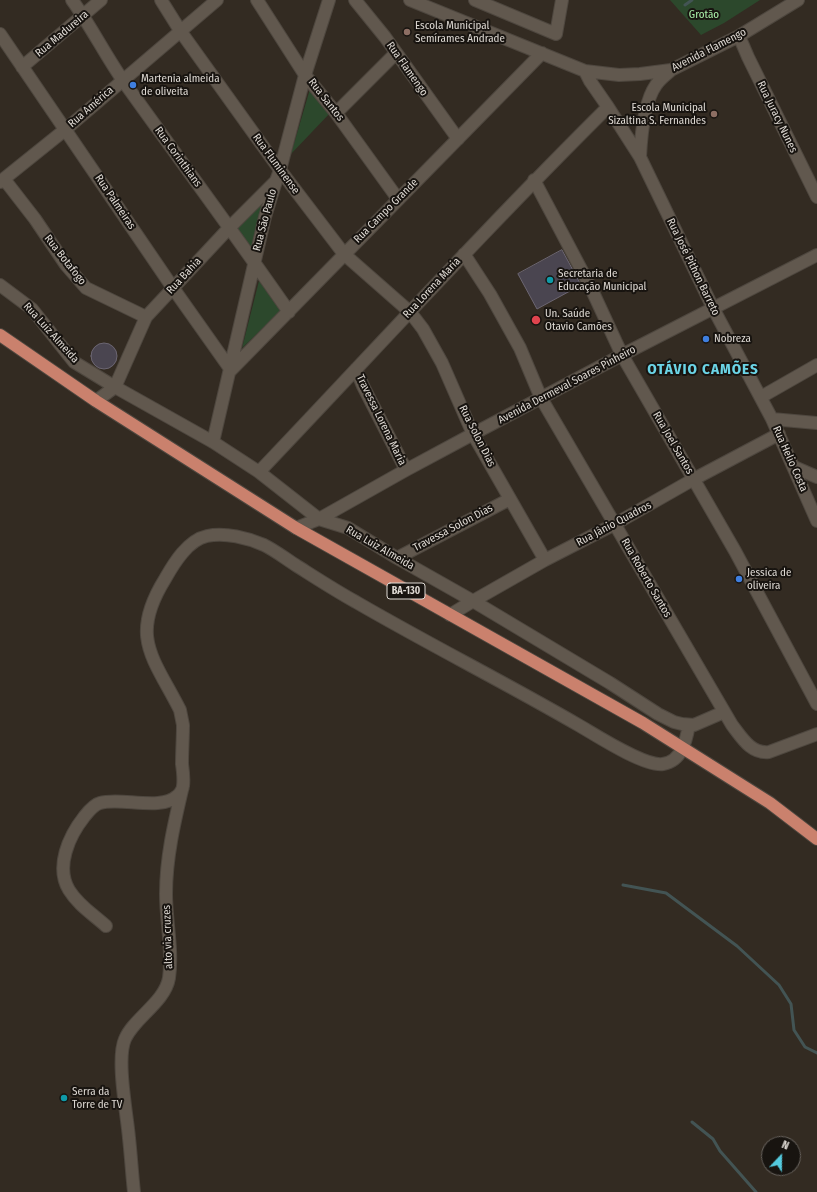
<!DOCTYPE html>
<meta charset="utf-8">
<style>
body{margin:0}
#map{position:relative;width:817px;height:1192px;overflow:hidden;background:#332b22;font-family:"Fira Sans Condensed",sans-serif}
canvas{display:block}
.north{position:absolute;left:761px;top:1136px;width:40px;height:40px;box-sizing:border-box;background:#181410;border:1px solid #68635e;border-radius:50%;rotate:22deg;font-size:11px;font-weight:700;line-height:16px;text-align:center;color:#dfdad4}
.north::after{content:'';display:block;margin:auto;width:14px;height:18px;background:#54cade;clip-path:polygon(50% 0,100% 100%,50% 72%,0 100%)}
</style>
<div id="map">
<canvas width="817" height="1192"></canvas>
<div class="north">N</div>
</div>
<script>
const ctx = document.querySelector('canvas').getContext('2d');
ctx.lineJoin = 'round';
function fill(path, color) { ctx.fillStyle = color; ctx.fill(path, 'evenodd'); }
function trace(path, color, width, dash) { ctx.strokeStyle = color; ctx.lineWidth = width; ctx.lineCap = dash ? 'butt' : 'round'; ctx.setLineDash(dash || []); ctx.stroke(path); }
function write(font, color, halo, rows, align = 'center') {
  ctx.font = font + ' "Fira Sans Condensed",sans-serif'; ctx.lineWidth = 4; ctx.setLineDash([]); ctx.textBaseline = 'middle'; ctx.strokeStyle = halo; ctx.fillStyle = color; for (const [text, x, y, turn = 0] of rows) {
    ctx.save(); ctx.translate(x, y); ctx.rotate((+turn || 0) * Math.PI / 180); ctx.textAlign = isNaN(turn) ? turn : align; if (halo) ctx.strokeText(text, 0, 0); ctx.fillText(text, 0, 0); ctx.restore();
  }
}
fill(new Path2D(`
 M 670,0 L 760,0 L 724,23 L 701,35 Z
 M 310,89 L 331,112 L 291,154 Z
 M 268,194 L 252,251 L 233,228 Z
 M 259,281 L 282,310 L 242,348 Z`), '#2c482c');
trace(new Path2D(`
 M 685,5 L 692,0
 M 623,885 L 666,893 L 737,946 L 779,985 L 791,1004 L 794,1030 L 805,1047 L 817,1053
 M 692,1122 L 713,1139 L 720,1151 L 756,1192`), '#435454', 3);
const building = new Path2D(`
 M 562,250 L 581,285 L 537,309 L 518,274 Z
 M91 356a13 13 0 1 1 26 0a13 13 0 1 1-26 0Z`);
fill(building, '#4a4550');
trace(building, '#6c6672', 1);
const minor = new Path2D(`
 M 72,0 C 91,26 105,55 124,82 C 179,159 235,234 289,312
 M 161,0 L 181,32 L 280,170 L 344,254 L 410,312 L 423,329 L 442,363 L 473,434 L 545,560
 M 257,0 L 305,75 L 336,113 L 398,199
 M 355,0 L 385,37 L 458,139
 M 410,0 L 585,71 L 619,75 L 640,74 L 671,70 L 739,36 L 798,0
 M 475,0 L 556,34 L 562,0
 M 0,34 L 173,288 L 231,370 L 542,53
 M 739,36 L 748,57 L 817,197
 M 22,67 L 101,0
 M 585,71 L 590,81 L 608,107 L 640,157 L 713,308 L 772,419 L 817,521
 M 336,113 L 396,53
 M 640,157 C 641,137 644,102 656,85 C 660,79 666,75 671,70
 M 4,179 L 35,219 L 66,265 L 86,288 L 146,317
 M 534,180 L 591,288 L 622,355 L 735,551 L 817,704
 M 0,182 L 66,129 L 217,0
 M 464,254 L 490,294 L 520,348 L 541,398 L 732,725 C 742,738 751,754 769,752 L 817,734
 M 0,285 L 32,309 L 74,362 L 115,387 L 213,442 L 259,472 L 319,519 L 348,528 L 397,558 L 473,601 L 610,683 L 658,714 L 674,722 L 682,724 L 694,725 L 724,712
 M 356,369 L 363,386 L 406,470
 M 761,397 L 817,365
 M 96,401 L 115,387 L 146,317 L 229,228 L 275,182
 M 772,419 L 817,423
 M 213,442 L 265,217 L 276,181 L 280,170 L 305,75 L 329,0
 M 794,467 L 817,477
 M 259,472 C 375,350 488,226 608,107
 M 296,528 L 319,519 L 406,470 L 473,434 L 622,355 L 817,255
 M 397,558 L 510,499
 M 450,615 L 473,601 L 545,560 L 615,524 L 694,479 L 779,434
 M 106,926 C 94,915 78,905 69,890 C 55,867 69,836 84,817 C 88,812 93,805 100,803 C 120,797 162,811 177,796 C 180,794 183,789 183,786 C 184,779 183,771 182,764 C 182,751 183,738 183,725 L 180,710 C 153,657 129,637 165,579 C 174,563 188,540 207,536 C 225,532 248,538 264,545 C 276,551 286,559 297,566 C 316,578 336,591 356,602 C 430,645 506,683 580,726 C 597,736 645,767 663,764 C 682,761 686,741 689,725
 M 134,1192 C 132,1174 131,1156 129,1138 C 127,1114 116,1059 125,1039 C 134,1018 165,1002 169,978 C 173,950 166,922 166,894 C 166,858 174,824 182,790`);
const highway = new Path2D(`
 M 0,335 L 96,401 L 296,528 L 643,723 L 770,803 L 817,839`);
trace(minor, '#4e473f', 14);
trace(highway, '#4e473f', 14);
trace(minor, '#61584e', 12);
trace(highway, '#ca816d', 12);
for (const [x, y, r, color] of [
 [407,32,4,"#8d6e63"],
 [133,85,4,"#3f7fe0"],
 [714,114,4,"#8d6e63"],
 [550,280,4,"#0f9aa8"],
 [536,320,5,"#e0444e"],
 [706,339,4,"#3f7fe0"],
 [739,579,4,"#3f7fe0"],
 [64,1098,4,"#0f9aa8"]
]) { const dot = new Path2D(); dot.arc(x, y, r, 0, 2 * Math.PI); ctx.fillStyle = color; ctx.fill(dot); trace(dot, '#181410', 1.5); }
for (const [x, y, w] of [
 [406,591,38]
]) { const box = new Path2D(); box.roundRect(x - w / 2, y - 8, w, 16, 3); ctx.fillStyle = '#181410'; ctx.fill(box); trace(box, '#dfdad4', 1); }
write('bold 10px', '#dfdad4', null, [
 ["BA-130",406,591]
]);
write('11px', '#a9f1a9', '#181410', [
 ["Grotão",704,15]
]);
write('11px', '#dfdad4', '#181410', [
 ["Escola Municipal",415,26],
 ["Semírames Andrade",415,39],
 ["Martenia almeida",141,79],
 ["de oliveita",141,92],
 ["Escola Municipal",706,108,"right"],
 ["Sizaltina S. Fernandes",706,121,"right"],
 ["Secretaria de",558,274],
 ["Educação Municipal",558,287],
 ["Un. Saúde",545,314],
 ["Otavio Camões",545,327],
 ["Nobreza",714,339],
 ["Jessica de",747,573],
 ["oliveira",747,586],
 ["Serra da",72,1092],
 ["Torre de TV",72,1105]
], 'left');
write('11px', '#dfdad4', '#181410', [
 ["Rua Madureira",62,34,-40],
 ["Avenida Flamengo",709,50,-27],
 ["Rua Flamengo",407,69,55],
 ["Rua Santos",326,100,52],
 ["Rua América",91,107,-41],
 ["Rua Juracy Nunes",777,117,64],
 ["Rua Corinthians",178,157,54],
 ["Rua Fluminense",276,164,54],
 ["Rua Palmeiras",115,202,56],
 ["Rua Campo Grande",386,211,-45],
 ["Rua São Paulo",265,220,-75],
 ["Rua Botafogo",65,260,52],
 ["Rua José Pithon Barreto",693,267,64],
 ["Rua Bahia",184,276,-47],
 ["Rua Lorena Maria",432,288,-47],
 ["Rua Luiz Almeida",51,333,48],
 ["Avenida Dermeval Soares Pinheiro",567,385,-28],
 ["Travessa Lorena Maria",381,420,64],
 ["Rua Solon Dias",477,436,63],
 ["Rua Joel Santos",673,443,60],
 ["Rua Helio Costa",790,459,66],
 ["Rua Jânio Quadros",614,524,-28],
 ["Travessa Solon Dias",453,528,-28],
 ["Rua Luiz Almeida",380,548,30],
 ["Rua Roberto Santos",646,578,60],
 ["alto via cruzes",168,937,-92]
]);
ctx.letterSpacing = '1px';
write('bold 15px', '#6bd4e6', '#181410', [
 ["OTÁVIO CAMÕES",703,370]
]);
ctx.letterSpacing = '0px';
</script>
